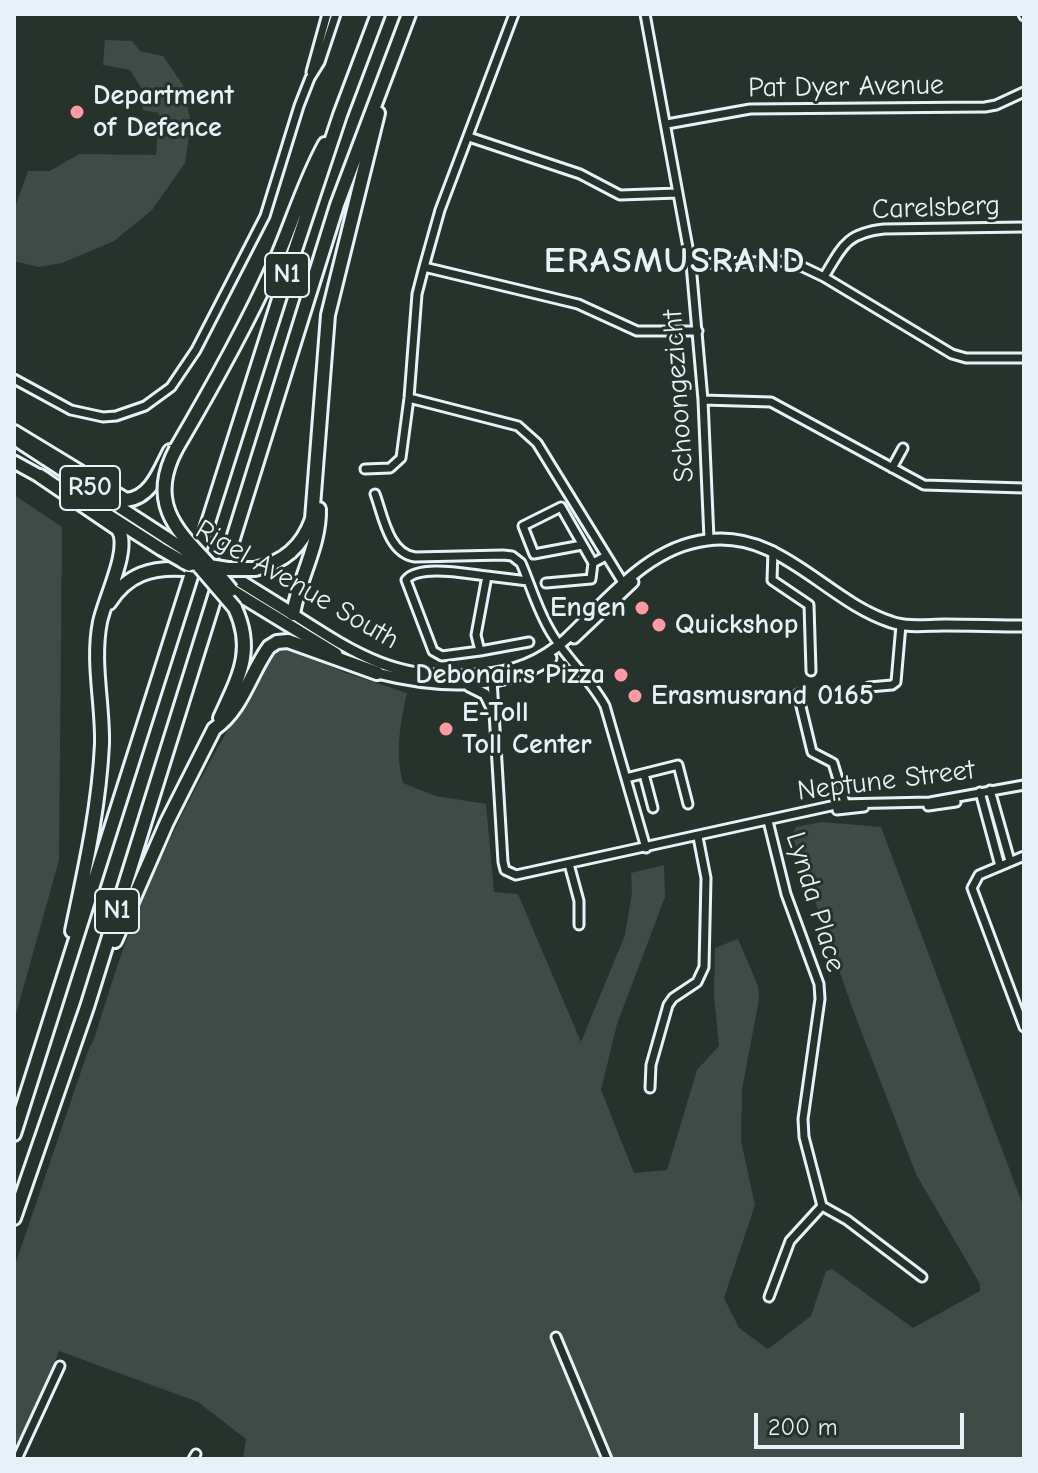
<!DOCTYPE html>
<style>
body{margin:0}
#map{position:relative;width:1038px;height:1473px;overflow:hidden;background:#26332d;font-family:"Comic Neue",sans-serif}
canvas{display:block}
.frame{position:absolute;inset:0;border:16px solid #e8f1f8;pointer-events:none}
.scale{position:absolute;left:754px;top:1413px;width:210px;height:36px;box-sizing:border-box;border:4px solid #e8f1f8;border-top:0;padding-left:10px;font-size:24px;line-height:28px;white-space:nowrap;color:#e8f1f8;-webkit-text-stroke:6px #26332d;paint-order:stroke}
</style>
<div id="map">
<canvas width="1038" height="1473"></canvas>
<div class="frame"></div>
<div class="scale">200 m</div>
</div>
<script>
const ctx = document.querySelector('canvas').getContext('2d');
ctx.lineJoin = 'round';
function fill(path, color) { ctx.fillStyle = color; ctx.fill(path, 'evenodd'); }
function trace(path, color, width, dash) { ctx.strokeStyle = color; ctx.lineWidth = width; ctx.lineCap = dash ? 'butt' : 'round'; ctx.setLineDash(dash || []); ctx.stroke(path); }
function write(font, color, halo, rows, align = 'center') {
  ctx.font = font + ' "Comic Neue",sans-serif'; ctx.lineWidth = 6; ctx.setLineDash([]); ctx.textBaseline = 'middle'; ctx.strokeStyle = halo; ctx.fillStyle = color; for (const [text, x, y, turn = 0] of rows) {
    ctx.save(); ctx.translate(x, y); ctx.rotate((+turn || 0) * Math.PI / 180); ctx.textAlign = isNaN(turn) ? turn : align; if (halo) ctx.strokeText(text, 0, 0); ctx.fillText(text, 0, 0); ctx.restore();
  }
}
fill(new Path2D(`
 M 105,40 L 132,41 L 140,51 L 163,56 L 183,85 L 191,123 L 185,163 L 152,210 L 114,241 L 62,263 L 38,267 L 14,261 L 14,210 L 28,171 L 50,171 L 79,154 L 156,155 L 159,113 L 143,110 L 142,89 L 130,70 L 103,65 Z
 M 14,495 L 62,527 L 59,860 L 14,1021 Z
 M 290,647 L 343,672 L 407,693 C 400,725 395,751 403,783 L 436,796 L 486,804 L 494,892 L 518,894 L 581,1042 L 625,935 L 632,893 L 631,873 L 664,865 L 665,897 L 617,1024 L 601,1090 L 634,1173 L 667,1170 L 697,1070 L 719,1046 L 714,996 L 715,948 L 738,939 L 758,986 L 759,1000 L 742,1089 L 741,1141 L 755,1205 L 724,1298 L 739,1328 L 768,1349 L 811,1316 L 826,1271 L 832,1269 L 913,1328 L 980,1291 L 980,1284 L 916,1174 L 852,1007 L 792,835 L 796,827 L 822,822 L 881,827 L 1024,1208 L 1024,1459 L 243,1459 L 246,1439 L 198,1402 L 59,1351 L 43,1393 L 14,1453 L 14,1268 L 88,1051 L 94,1039 C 106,1002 117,964 131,928 C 169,832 218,743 272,656 L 279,650 Z`), '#3e4b47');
const minor = new Path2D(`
 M 645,14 L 691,264 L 703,400 L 709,539
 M 1023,14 L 1024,16
 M 311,72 L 327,14
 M 667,124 L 750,109 L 985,107 L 996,105 L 1024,92
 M 469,137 L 580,174 L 620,195 L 678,193
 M 691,264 L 780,261 L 803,267 L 824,277 L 952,354 L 966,358 L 1024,358
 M 424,267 L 578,304 L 637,331 L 698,331
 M 824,277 C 842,247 846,233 884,229 L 1024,227
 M 14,379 L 71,410 L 103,417 L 116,416 L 145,406 L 171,387 L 196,350 L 265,216 L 299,106 L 310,78 L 320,62 L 336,14
 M 409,398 L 518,426 L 537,443 L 625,586
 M 703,400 L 771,402 L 924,485 L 1024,488
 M 892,468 L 903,448
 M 365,469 L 390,468 L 401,458 L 409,398 L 417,294 L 424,267 L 440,210 L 514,14
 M 375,494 C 383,515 388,553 415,557 L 503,555 L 512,556 L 521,563 C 531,586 538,612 552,634 C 567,659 591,680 605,706 L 646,848
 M 582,545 L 534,554 L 523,526 L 561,507 L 593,563 L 606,556
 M 773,551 L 772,580 L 809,605 L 811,671
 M 528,581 L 487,576 L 476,635 L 480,651 L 529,642
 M 546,583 L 591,579 L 593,563
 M 480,651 L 442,656 L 433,651 L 406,580 C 419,564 467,574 487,576
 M 492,679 L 503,862 L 505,870 L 516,875 L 840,804 L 930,802 L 1024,785
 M 869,687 L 892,685 L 896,682 L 901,625
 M 798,694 L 812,752 L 833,763 L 846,806
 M 644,774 L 653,808
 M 626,778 L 678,765 L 688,804
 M 990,790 L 1010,861
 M 980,792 L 1000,866
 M 928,806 L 956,802
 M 837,810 L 864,807
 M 768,821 L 786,894 L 819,984 L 820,999 L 803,1119 L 804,1137 L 822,1206 L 847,1220 L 922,1277
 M 1024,856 L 979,875 L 972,888 L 1024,1027
 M 569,864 L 579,901 L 579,925
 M 650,1088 L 651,1065 L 668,1005 L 673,998 L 697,982 L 704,967 L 706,878 L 698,837
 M 769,1297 L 790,1241 L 822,1206
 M 556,1337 L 607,1459
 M 17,1459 L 60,1366
 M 193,1459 L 196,1454`);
const secondary = new Path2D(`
 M 293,614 C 358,656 398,682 478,675 C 511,673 541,662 566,639 C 607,601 647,547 707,540 C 781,530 826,601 891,622 C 908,628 927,625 945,625 C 971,625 998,626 1024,626
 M 574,638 L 633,582
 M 377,673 C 433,687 501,693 551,658
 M 469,686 L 485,694 L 493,710`);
const primary = new Path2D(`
 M 21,443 L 167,538
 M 14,462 L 45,479
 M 95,507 L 161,549
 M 235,578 L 293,614
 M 231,590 L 336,654`);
const motorway = new Path2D(`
 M 14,432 L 126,500 C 151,498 160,470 170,451
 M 176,449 C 210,391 244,331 272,269 C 291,227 303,184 325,144
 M 40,476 L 118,529 C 131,548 105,598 100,622 C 92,662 103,704 102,744 C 99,808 85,869 72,931
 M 255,569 C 284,562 302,547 312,519 L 328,315 L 378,113
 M 109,603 C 127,574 152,567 184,569
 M 293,614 C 299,578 320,545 319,509
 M 220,718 C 238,678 255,651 235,608
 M 115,941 L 167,822 L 214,729 C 242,710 250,673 269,647 L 277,642 L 288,641 L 377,673
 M 14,1134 L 286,277 L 340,115 L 378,14
 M 14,1218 L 87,1007 L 337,205 L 409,14`);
trace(minor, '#e8f1f8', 13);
trace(secondary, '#e8f1f8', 15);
trace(primary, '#e8f1f8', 17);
trace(motorway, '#e8f1f8', 18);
trace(minor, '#26332d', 7);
trace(secondary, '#26332d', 9);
trace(primary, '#26332d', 11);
trace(motorway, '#26332d', 12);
const primaryBridge = new Path2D(`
 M 167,538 L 193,555
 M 161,549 L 189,565`);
const motorwayBridge = new Path2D(`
 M 176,449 C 140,517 196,543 231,590
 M 187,552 L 235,608
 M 184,562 L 228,569 L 255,569`);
trace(primaryBridge, '#e8f1f8', 17, []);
trace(motorwayBridge, '#e8f1f8', 18, []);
trace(primaryBridge, '#26332d', 11);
trace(motorwayBridge, '#26332d', 12);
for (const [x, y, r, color] of [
 [77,112,8,"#ff9aa2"],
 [642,608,8,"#ff9aa2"],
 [659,625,8,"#ff9aa2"],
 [621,675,8,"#ff9aa2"],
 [635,696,8,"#ff9aa2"],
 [446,729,8,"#ff9aa2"]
]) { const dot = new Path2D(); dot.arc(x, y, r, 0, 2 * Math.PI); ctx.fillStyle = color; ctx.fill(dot); trace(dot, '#26332d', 3); }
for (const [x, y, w] of [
 [287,275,44],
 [90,488,60],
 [117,911,44]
]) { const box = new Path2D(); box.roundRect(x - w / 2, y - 22, w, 44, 6); ctx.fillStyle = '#26332d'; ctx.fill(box); trace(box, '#e8f1f8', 2); }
write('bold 26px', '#e8f1f8', null, [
 ["N1",287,275],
 ["R50",90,488],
 ["N1",117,911]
]);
write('28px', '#e8f1f8', '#26332d', [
 ["Pat Dyer Avenue",846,87,-1],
 ["Carelsberg",936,208,-2],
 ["Schoongezicht",679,396,-94],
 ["Rigel Avenue South",297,585,30],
 ["Neptune Street",886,781,-7],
 ["Lynda Place",815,902,73]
]);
write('bold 28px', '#e8f1f8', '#26332d', [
 ["Department",93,96],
 ["of Defence",93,128],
 ["Engen",626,608,"right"],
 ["Quickshop",675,625],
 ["Debonairs Pizza",605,675,"right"],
 ["Erasmusrand 0165",651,696],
 ["E-Toll",462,713],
 ["Toll Center",462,745]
], 'left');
ctx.letterSpacing = '2px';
write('bold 36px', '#e8f1f8', '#26332d', [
 ["ERASMUSRAND",675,262]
]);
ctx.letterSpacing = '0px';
</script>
